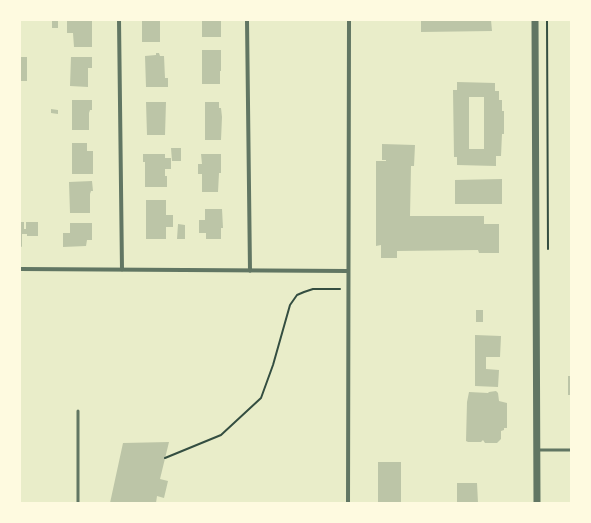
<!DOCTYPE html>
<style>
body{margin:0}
#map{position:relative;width:591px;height:523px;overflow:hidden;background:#e9edc9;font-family:"Fira Sans",sans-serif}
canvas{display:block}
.frame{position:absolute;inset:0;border:21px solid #fefae0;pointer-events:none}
</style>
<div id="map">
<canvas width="591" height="523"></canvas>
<div class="frame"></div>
</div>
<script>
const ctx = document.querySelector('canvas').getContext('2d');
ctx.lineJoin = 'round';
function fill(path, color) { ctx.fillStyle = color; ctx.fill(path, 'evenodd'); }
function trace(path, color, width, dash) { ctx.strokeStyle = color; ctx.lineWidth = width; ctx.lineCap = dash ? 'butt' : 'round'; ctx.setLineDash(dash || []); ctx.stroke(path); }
fill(new Path2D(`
 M 52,20 L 58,20 L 58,28 L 52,28 Z
 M 67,20 L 92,20 L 92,47 L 74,47 L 73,33 L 67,33 Z
 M 142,20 L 160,20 L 160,42 L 142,42 Z
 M 202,20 L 221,20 L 221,37 L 202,37 Z
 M 421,20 L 491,20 L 492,31 L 421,32 Z
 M 202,50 L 221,50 L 221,71 L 220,71 L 220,84 L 202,84 Z
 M 156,53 L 159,53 L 160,56 L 164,56 L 165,78 L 168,78 L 168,87 L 146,87 L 145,56 L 156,55 Z
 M 20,57 L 27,57 L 27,81 L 20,81 Z
 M 71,57 L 92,57 L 92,68 L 88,68 L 88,87 L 70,86 Z
 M 457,82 L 495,83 L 495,91 L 499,91 L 499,100 L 502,100 L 502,111 L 504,111 L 504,134 L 502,134 L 501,156 L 496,156 L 496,166 L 457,165 L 457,157 L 454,157 L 453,90 L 457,90 ZM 469,97 L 484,97 L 484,149 L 469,149 Z
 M 72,100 L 92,100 L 92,110 L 90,110 L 89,113 L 89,130 L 72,130 Z
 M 146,102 L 166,102 L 165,135 L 147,135 Z
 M 205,102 L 219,102 L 219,108 L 221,108 L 222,117 L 221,140 L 205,140 Z
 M 51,109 L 58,110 L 58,114 L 51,113 Z
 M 72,143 L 87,143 L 87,151 L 93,151 L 93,174 L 72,174 Z
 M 382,144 L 415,145 L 414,166 L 411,166 L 410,216 L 484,216 L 484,224 L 499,224 L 499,253 L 479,253 L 478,250 L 397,251 L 397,258 L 381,258 L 381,245 L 376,246 L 376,161 L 386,161 L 386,160 L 382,160 Z
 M 171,148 L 181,148 L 181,161 L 172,161 Z
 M 143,154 L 165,154 L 165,158 L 171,158 L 171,169 L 165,169 L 165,176 L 167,176 L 167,187 L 145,187 L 145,162 L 143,162 Z
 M 201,154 L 221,154 L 221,173 L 219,173 L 218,192 L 202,192 L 202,174 L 198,174 L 198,164 L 202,164 Z
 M 502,179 L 502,204 L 455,204 L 455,180 Z
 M 92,181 L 93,191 L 91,191 L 90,194 L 90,213 L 70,213 L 69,182 Z
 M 146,200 L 166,200 L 166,215 L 173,215 L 173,227 L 166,227 L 166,239 L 146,239 Z
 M 205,209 L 222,209 L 223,228 L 221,228 L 221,239 L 206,239 L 206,233 L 199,233 L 199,220 L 205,220 Z
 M 20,222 L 24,222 L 24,229 L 26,229 L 26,222 L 38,222 L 38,236 L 27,236 L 27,234 L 22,234 L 22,247 L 20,246 Z
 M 70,223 L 92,223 L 92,240 L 87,240 L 86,246 L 63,247 L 63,233 L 70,233 Z
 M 178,224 L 185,225 L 185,239 L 177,239 Z
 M 476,310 L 483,310 L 483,322 L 476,322 Z
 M 475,335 L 501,336 L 500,357 L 486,357 L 486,369 L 499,370 L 498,387 L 475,386 Z
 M 568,376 L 571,376 L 571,395 L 568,395 Z
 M 496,391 L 498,393 L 499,401 L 507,403 L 507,428 L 504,428 L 504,430 L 501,431 L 501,439 L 497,443 L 485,443 L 483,440 L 481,442 L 468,442 L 466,441 L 467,402 L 469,392 L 488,393 L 489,392 Z
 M 169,442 L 160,479 L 168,481 L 164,498 L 157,496 L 156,503 L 110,503 L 123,443 Z
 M 378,462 L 401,462 L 401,503 L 378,503 Z
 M 457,483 L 477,483 L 478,503 L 457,503 Z`), '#bcc5a7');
trace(new Path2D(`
 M 547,20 L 548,249
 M 165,458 L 221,435 L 261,398 L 273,365 L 290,305 L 297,295 L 304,292 L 313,289 L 340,289`), '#344e41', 2);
trace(new Path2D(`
 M 78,411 L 78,503
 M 537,450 L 571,450`), '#617663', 3);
trace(new Path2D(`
 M 119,20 L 122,270
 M 247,20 L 250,271
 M 20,269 L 348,271
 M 348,503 L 349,20`), '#617663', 4);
trace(new Path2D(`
 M 535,20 L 537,503`), '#617663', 7);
</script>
